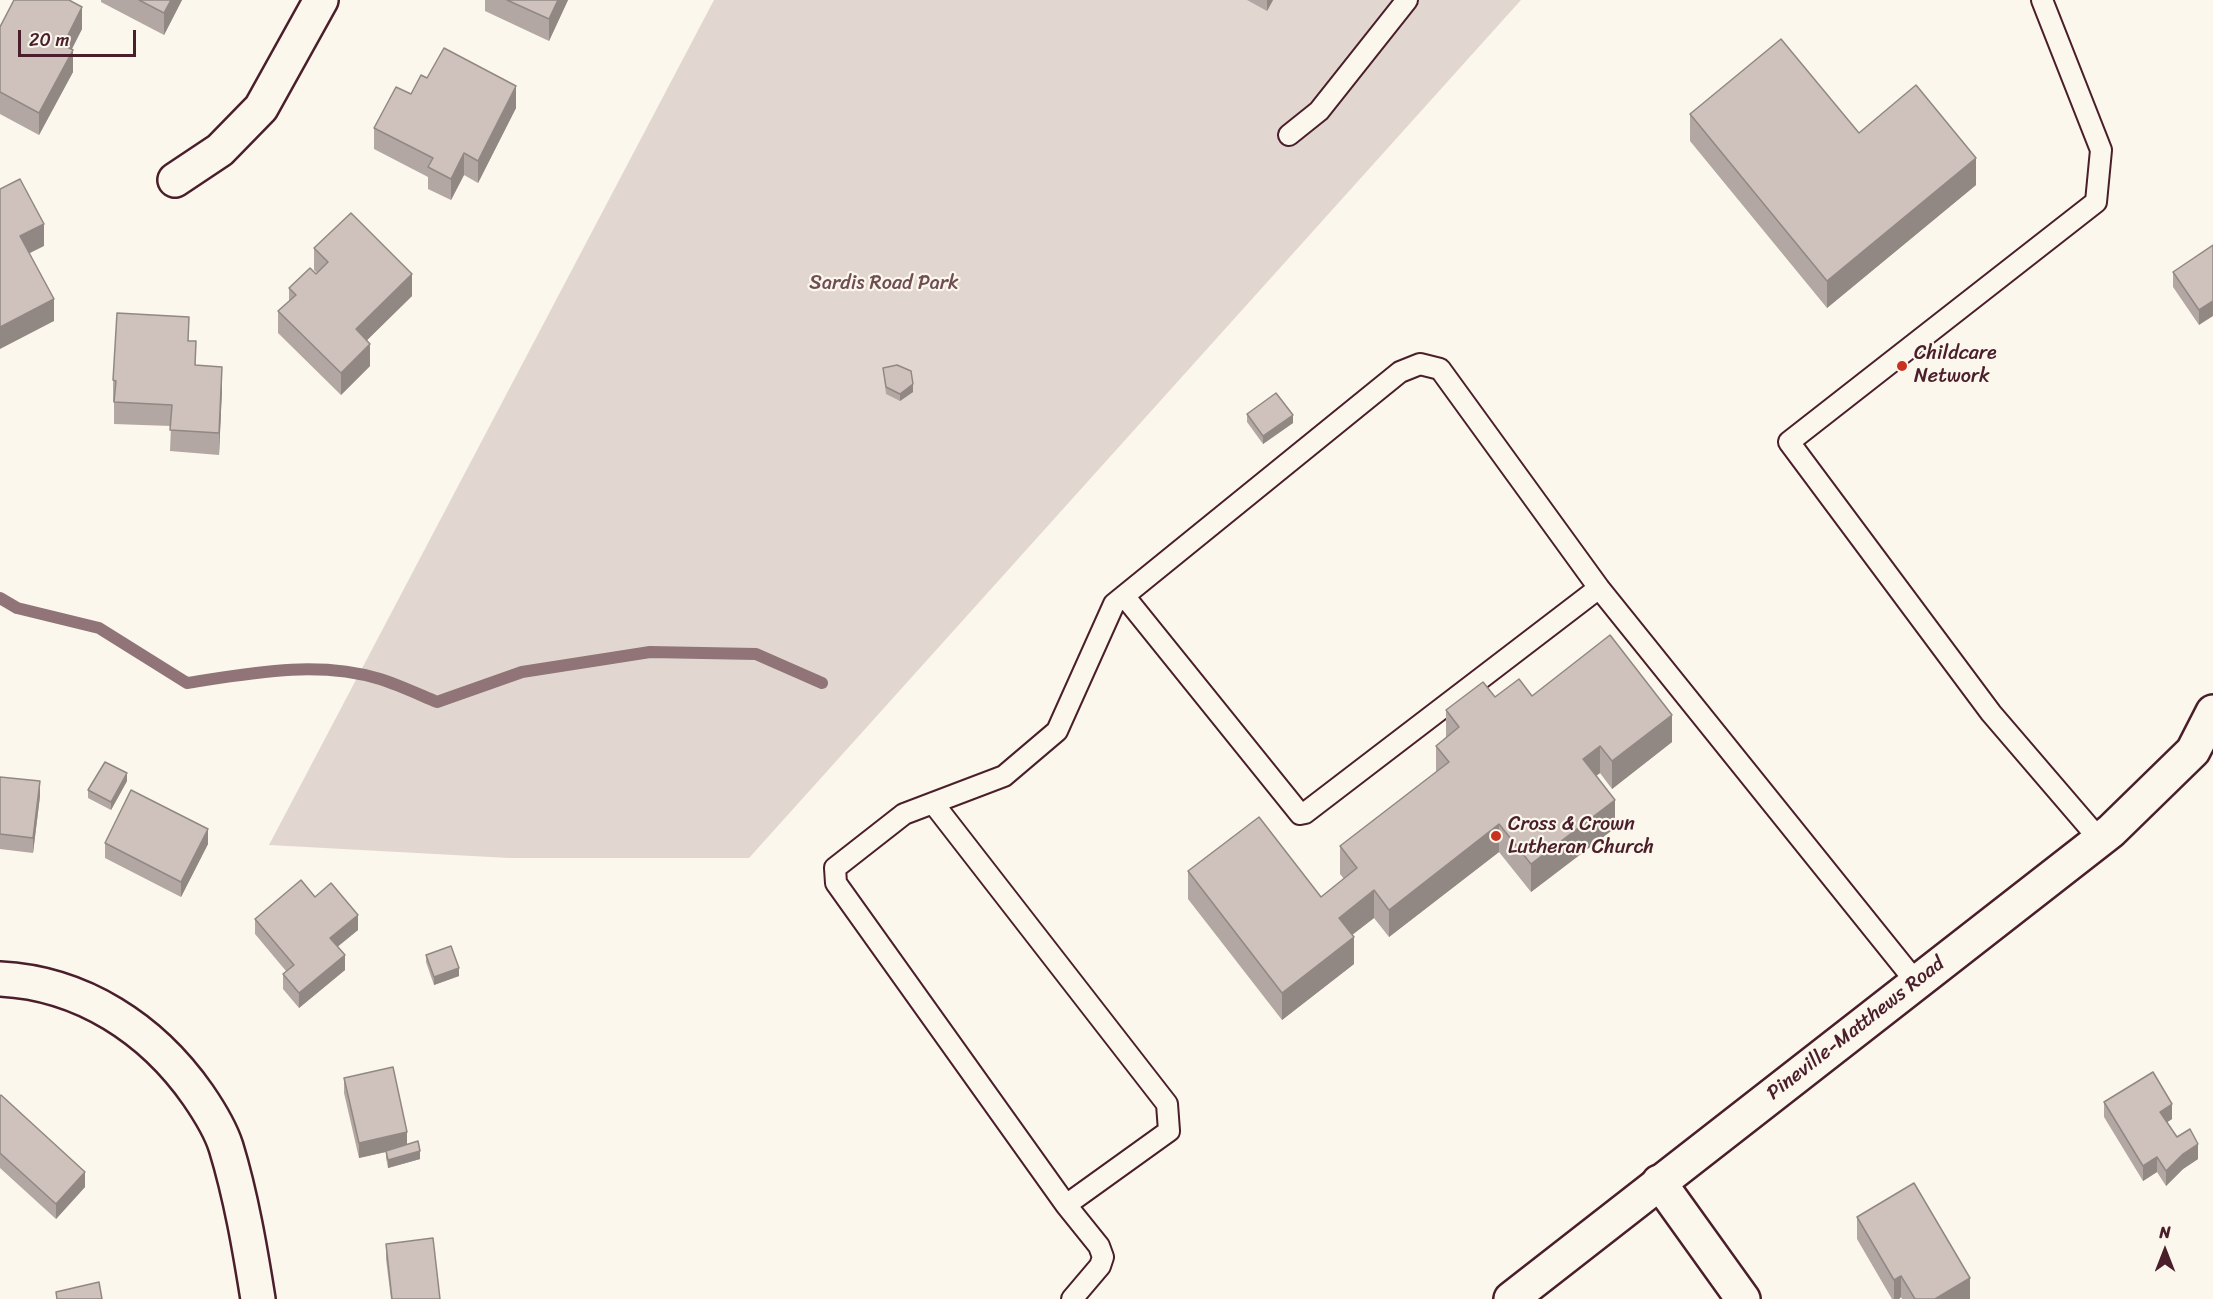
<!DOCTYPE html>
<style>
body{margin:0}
#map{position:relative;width:2213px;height:1299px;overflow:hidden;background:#fbf7ec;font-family:Sriracha,sans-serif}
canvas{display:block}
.north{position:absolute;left:2135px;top:1221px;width:60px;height:60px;-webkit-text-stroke:4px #fbf7ec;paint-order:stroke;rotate:0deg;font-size:16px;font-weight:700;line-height:24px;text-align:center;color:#4a1f2b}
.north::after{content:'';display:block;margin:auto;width:21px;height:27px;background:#4a1f2b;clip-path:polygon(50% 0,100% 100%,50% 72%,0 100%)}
.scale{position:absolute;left:18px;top:30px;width:118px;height:27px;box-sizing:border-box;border:3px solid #4a1f2b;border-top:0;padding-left:8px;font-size:18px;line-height:21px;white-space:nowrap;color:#4a1f2b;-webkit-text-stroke:4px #fbf7ec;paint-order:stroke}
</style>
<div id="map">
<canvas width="2213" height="1299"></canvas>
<div class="north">N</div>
<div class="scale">20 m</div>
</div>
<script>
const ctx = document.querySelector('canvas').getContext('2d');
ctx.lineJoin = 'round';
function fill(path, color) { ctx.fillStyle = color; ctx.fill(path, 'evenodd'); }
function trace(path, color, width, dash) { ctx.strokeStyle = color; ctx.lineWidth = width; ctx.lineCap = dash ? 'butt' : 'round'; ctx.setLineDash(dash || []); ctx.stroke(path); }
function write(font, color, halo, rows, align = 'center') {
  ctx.font = font + ' Sriracha,sans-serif'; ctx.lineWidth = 4.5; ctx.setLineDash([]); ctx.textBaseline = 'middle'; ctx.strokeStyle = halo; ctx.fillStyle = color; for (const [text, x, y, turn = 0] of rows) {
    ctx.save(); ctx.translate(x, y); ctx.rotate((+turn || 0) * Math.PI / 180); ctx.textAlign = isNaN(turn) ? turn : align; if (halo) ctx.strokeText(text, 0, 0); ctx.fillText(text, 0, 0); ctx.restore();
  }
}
fill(new Path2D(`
 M 714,0 L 1521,0 L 749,858 L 509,858 L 269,845 Z`), '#e2d7d0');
trace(new Path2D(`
 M 0,598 L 17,608 L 99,628 L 187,683 C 251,673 317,660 380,679 C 399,685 418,694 437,702 L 522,672 L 650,652 L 756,654 L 822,683`), '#907477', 12);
const lane = new Path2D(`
 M 2042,0 L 2101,150 L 2096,202 L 1789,442 L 1991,713 L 2100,840
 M 1289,135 L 1319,111 L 1407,0
 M 1125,597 L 1300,814 L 1305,813 L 1599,588
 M 933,803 L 1167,1104 L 1169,1131 L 1066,1205
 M 1072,1299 L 1100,1266 L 1103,1257 L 1099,1246 L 1066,1205 L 836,883 L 835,868 L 904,814 L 1004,776 L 1057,731 L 1114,604 L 1400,372 L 1420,364 L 1440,369 L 1599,588 L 1916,982`);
const street = new Path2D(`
 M 175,180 L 220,150 L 261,108 L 321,0
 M 0,979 C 82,983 152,1029 198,1095 C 209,1111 220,1128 226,1147 C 241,1196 250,1249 258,1299
 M 1659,1182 L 1743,1299`);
const primary = new Path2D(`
 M 1511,1299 L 2111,831 L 2193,751 L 2213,712`);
trace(lane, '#4a1f2b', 24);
trace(street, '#4a1f2b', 38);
trace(primary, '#4a1f2b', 38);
trace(lane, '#fbf7ec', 20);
trace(street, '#fbf7ec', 33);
trace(primary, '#fbf7ec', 33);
fill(new Path2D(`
 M 101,0 L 182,0 L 164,35 L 101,2 Z
 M 485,0 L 568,0 L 549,41 L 485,11 Z
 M 1247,0 L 1273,0 L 1267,11 Z
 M 0,27 L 82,29 L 72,49 L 73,72 L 39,135 L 0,114 Z
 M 427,78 L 516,108 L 478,183 L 464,175 L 451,200 L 428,189 L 428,177 L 374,149 L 374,128 Z
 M 1690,114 L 1859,133 L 1976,185 L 1827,308 L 1690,141 Z
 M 2213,245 L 2199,325 L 2173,287 L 2173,272 Z
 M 314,248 L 412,296 L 366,341 L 370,366 L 341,395 L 278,333 L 278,311 L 289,301 L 289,288 L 317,273 L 314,270 Z
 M 189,341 L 196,365 L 222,389 L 219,455 L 170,451 L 171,426 L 114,424 L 114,402 L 113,402 L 113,380 Z
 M 883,368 L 913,392 L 900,401 L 886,394 Z
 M 1247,414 L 1293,423 L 1263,444 L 1247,422 Z
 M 1532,696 L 1672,742 L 1612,789 L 1600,773 L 1596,776 L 1615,828 L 1531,892 L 1499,852 L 1389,937 L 1374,918 L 1352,935 L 1354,964 L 1282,1020 L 1188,899 L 1188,871 L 1321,897 L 1344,879 L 1340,874 L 1340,846 L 1436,772 L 1436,746 L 1446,737 L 1446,710 L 1495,697 Z
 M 0,777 L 40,796 L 33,853 L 0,849 Z
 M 127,781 L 111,810 L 88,798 L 88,790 Z
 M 105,843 L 208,844 L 181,897 L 105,858 Z
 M 315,897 L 358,930 L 338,946 L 345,970 L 299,1008 L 283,989 L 283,974 L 286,971 L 255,934 L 255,919 Z
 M 426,955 L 459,976 L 434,985 L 426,962 Z
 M 344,1078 L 407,1144 L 420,1159 L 388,1168 L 386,1158 L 386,1152 L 359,1158 L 344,1093 Z
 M 0,1096 L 85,1187 L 56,1219 L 0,1168 Z
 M 2104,1102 L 2172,1119 L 2167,1122 L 2177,1137 L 2198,1159 L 2183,1169 L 2166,1186 L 2157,1172 L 2143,1181 L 2104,1117 Z
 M 1857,1217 L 1970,1299 L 1902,1299 L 1901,1297 L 1899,1299 L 1892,1299 L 1857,1239 Z
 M 386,1244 L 440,1299 L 391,1299 L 386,1259 Z`), '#b2a7a2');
fill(new Path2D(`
 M 171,0 L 182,0 L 164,35 L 164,13 Z
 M 558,0 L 568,0 L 549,41 L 549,19 Z
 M 1267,0 L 1273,0 L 1267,11 Z
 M 82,7 L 82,29 L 63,66 L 63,45 Z
 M 73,50 L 73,72 L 39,135 L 39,113 Z
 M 516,86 L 516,108 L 478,183 L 478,161 Z
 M 464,153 L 464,175 L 451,200 L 451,179 Z
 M 1976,158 L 1976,185 L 1827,308 L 1827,281 Z
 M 44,224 L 44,246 L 20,258 L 20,236 Z
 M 412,274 L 412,296 L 356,351 L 356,329 Z
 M 54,299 L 54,321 L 0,349 L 0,327 Z
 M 2213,301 L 2213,316 L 2199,325 L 2199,310 Z
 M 370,344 L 370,366 L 341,395 L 341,373 Z
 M 222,367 L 222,389 L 219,455 L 219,433 Z
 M 913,384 L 913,392 L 900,401 L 900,394 Z
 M 1293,415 L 1293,423 L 1263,444 L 1263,436 Z
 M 1672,715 L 1672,742 L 1612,789 L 1612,761 Z
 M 1600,746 L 1600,773 L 1583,786 L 1583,759 Z
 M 127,773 L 127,781 L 111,810 L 111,802 Z
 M 40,781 L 40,796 L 33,853 L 33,838 Z
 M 1615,800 L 1615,828 L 1531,892 L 1531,864 Z
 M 1499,824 L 1499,852 L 1389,937 L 1389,910 Z
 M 208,829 L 208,844 L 181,897 L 181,882 Z
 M 1374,890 L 1374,918 L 1339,945 L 1339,918 Z
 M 358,915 L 358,930 L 330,953 L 330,938 Z
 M 1354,937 L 1354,964 L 1282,1020 L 1282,993 Z
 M 345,955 L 345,970 L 299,1008 L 299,993 Z
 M 459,968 L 459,976 L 434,985 L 434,977 Z
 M 2172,1104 L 2172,1119 L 2160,1127 L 2160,1112 Z
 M 407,1132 L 407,1147 L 359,1158 L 359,1143 Z
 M 2198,1144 L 2198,1159 L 2183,1169 L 2166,1186 L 2166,1171 L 2183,1154 Z
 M 420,1151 L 420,1159 L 388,1168 L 388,1160 Z
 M 2157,1157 L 2157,1172 L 2143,1181 L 2143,1166 Z
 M 85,1172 L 85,1187 L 56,1219 L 56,1204 Z
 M 1901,1276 L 1901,1297 L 1899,1299 L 1894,1299 L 1894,1280 Z
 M 1970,1278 L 1970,1299 L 1935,1299 Z`), '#918884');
const building = new Path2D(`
 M 14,0 L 69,0 L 82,7 L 63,45 L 73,50 L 39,113 L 0,92 L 0,27 Z
 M 139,0 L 171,0 L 164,13 Z
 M 507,0 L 558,0 L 549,19 Z
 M 1781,39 L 1859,133 L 1916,85 L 1976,158 L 1827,281 L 1690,114 Z
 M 444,48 L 516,86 L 478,161 L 464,153 L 451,179 L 428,167 L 433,158 L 374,128 L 396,87 L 411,94 L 421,75 L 427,78 Z
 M 20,179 L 44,224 L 20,236 L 54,299 L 0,327 L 0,189 Z
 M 351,213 L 412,274 L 356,329 L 370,344 L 341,373 L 278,311 L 296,295 L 289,288 L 310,268 L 316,274 L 328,262 L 314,248 Z
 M 2213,245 L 2213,301 L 2199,310 L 2173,272 Z
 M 117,313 L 189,317 L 188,341 L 196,341 L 195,365 L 222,367 L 219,433 L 170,430 L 172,405 L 114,402 L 116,381 L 113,380 Z
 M 897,365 L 911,371 L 913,384 L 900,394 L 886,387 L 883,368 Z
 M 1276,393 L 1293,415 L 1263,436 L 1247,414 Z
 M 1610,635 L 1672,715 L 1612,761 L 1600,746 L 1583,759 L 1615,800 L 1531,864 L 1499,824 L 1389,910 L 1374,890 L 1339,918 L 1354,937 L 1282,993 L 1188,871 L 1259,817 L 1321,897 L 1357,868 L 1340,846 L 1449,762 L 1436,746 L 1459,727 L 1446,710 L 1483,682 L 1495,697 L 1519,679 L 1532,696 Z
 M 105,762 L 127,773 L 111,802 L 88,790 Z
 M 0,777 L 40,781 L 33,838 L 0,834 Z
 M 131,790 L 208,829 L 181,882 L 105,843 Z
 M 301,880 L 315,897 L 331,883 L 358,915 L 330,938 L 345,955 L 299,993 L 283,974 L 294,965 L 255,919 Z
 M 451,946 L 459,968 L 434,977 L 426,955 Z
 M 393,1067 L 407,1132 L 359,1143 L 344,1078 Z
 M 2153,1072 L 2172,1104 L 2160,1112 L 2177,1137 L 2190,1129 L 2198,1144 L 2183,1154 L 2166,1171 L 2157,1157 L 2143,1166 L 2104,1102 Z
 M 1,1095 L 85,1172 L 56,1204 L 0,1153 L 0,1096 Z
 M 418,1141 L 420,1151 L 388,1160 L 386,1151 Z
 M 1914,1183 L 1970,1278 L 1935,1299 L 1915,1299 L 1901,1276 L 1894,1280 L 1857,1217 Z
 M 433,1238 L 440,1299 L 392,1299 L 386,1244 Z
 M 99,1282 L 102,1299 L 57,1299 L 56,1292 Z`);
fill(building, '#cfc2bc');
trace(building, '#918884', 1.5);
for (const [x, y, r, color] of [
 [1902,366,6,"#c8321e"],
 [1496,836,6,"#c8321e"]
]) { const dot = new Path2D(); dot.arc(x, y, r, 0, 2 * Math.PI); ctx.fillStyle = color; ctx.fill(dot); trace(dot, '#fbf7ec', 2); }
write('20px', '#704d54', '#fbf7ec', [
 ["Sardis Road Park",884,284]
]);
write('20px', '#4a1f2b', '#fbf7ec', [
 ["Childcare",1914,354],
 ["Network",1914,377],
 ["Cross & Crown",1508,825],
 ["Lutheran Church",1508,848]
], 'left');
write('20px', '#4a1f2b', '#fbf7ec', [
 ["Pineville-Matthews Road",1856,1029,-38]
]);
</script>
